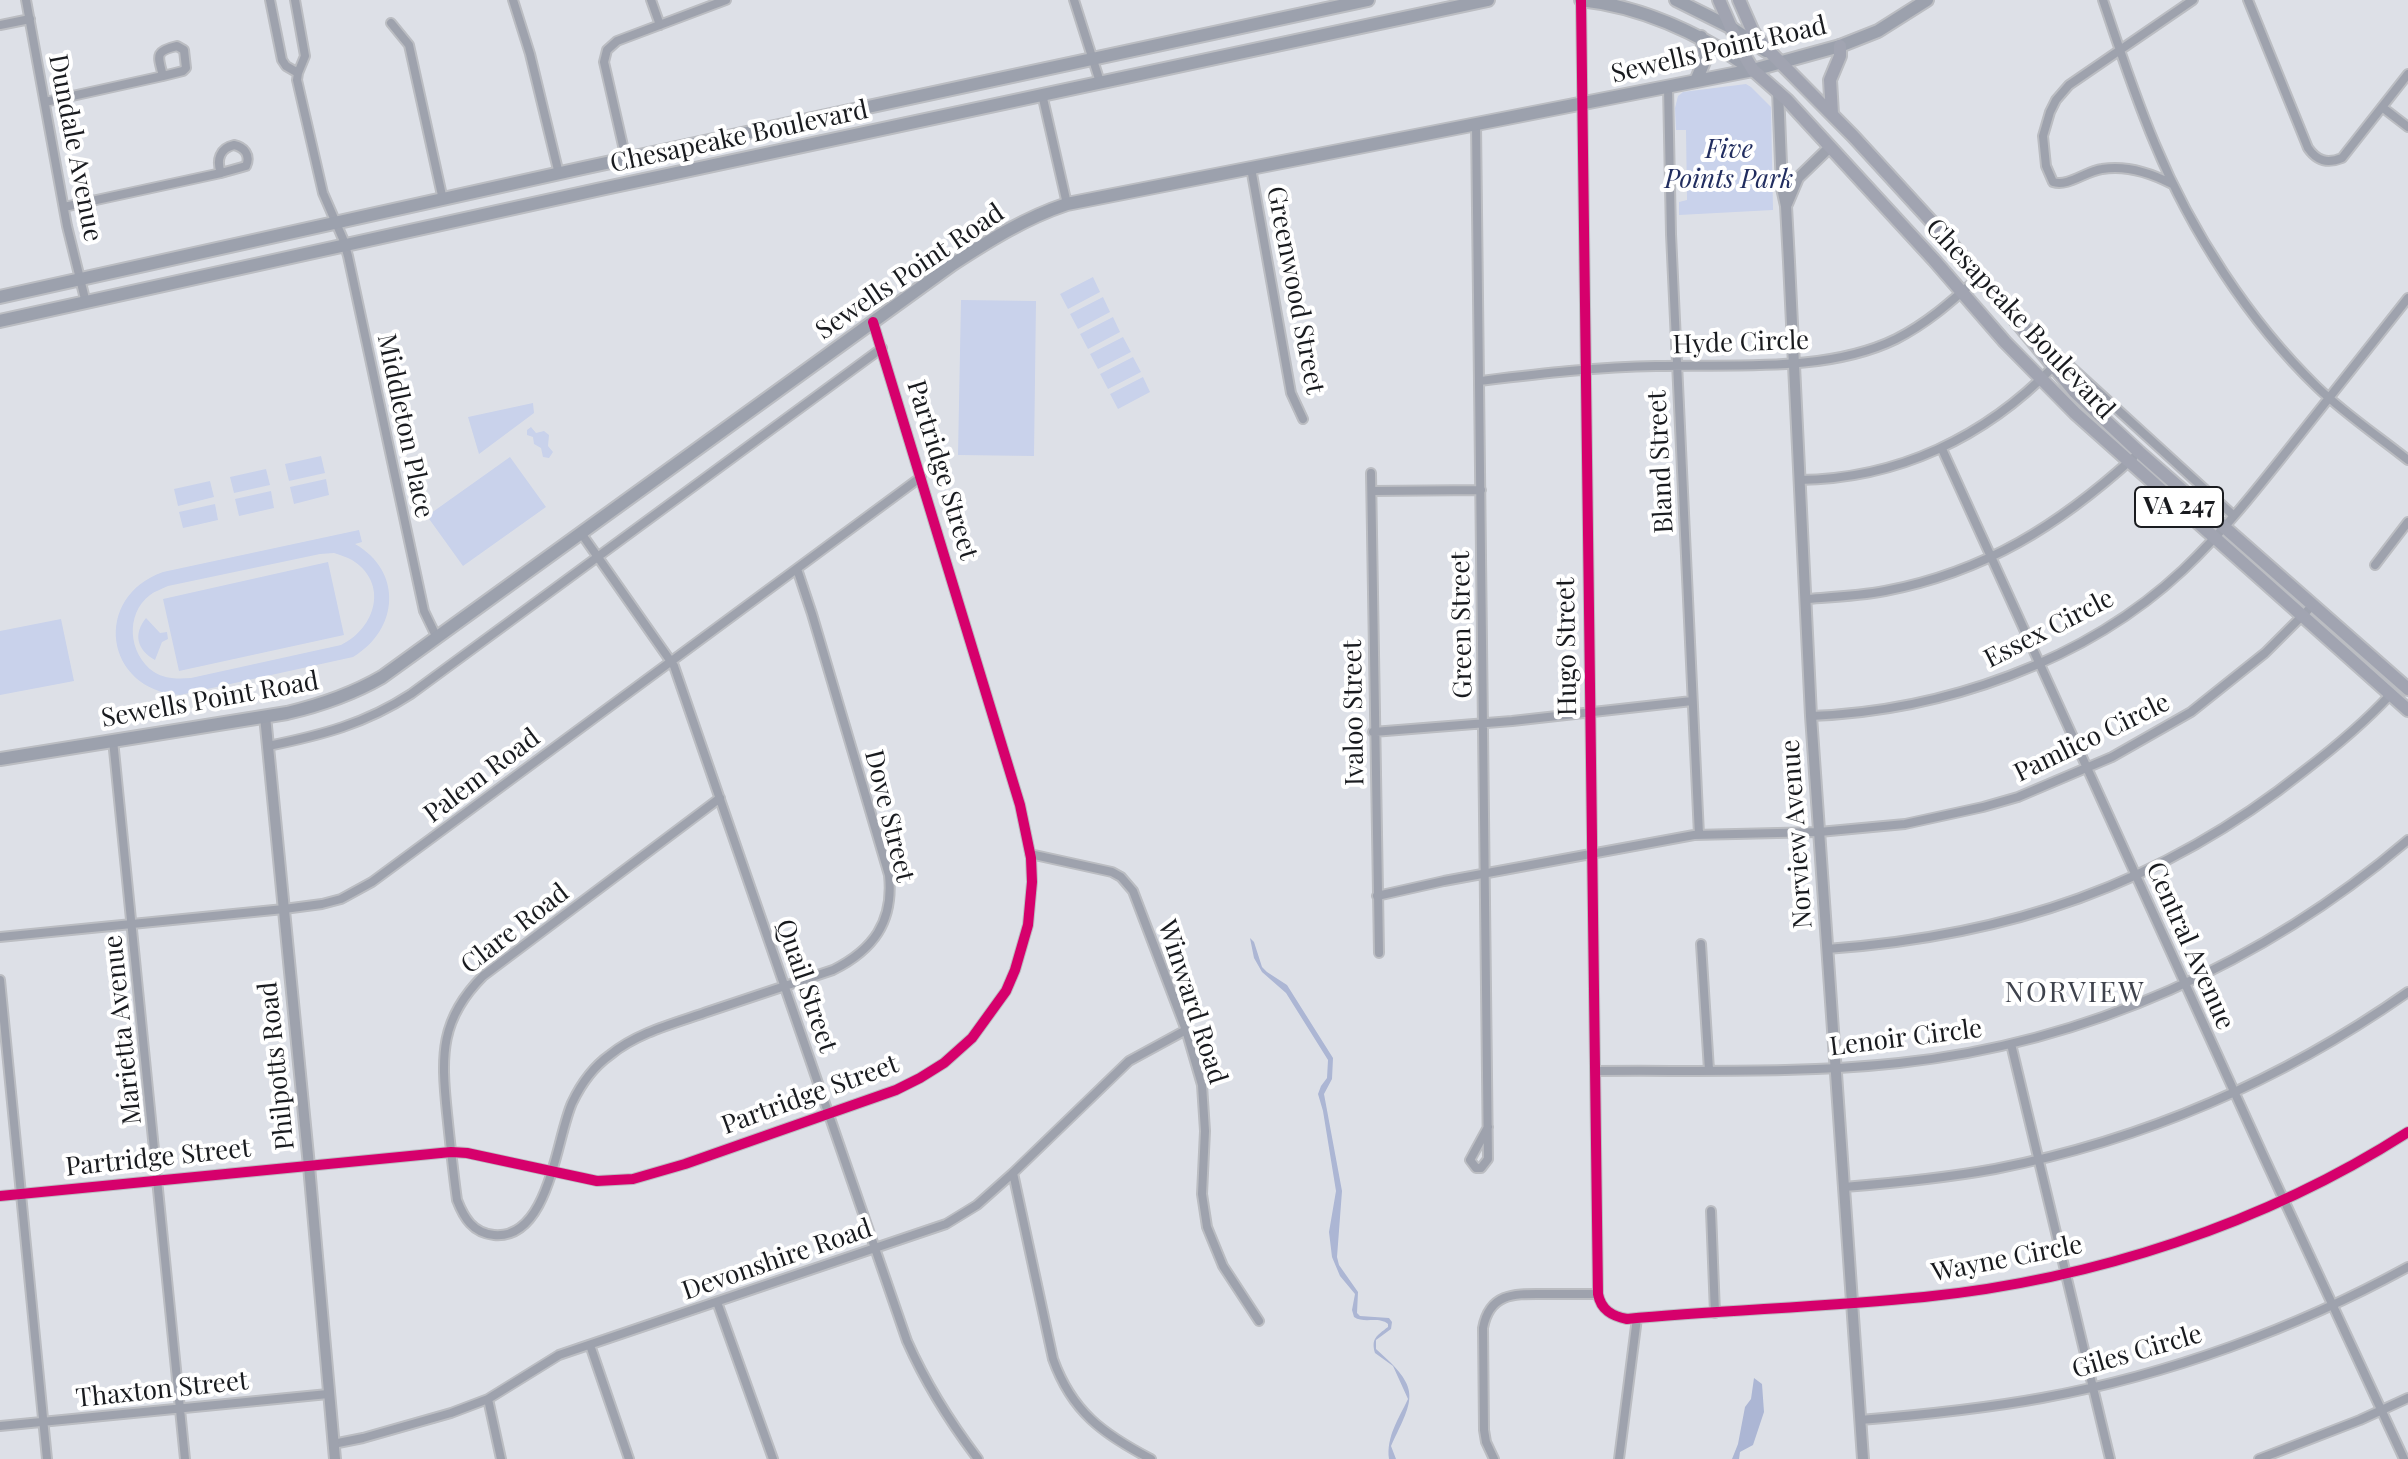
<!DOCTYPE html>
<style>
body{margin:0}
canvas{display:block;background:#dde0e7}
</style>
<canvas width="2408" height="1459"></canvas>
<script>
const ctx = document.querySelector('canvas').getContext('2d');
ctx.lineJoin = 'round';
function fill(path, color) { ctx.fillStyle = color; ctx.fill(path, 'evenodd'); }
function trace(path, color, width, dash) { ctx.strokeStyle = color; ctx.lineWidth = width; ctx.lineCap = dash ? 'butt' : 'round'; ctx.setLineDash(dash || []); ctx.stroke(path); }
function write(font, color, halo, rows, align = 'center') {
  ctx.font = font + ' "Playfair Display",serif'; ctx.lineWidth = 8; ctx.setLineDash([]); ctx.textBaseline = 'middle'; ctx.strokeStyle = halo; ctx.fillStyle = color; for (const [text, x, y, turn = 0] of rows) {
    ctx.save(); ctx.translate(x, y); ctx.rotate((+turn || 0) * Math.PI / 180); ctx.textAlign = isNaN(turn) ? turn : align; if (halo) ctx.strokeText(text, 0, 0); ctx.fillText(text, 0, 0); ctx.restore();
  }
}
fill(new Path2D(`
 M 1746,84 L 1751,87 L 1771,107 L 1773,210 L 1679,215 L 1679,202 L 1687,200 L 1686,130 L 1676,130 L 1675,108 L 1678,96 L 1683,92 Z
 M 1093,277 L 1100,292 L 1068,309 L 1060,294 Z
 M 1103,297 L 1110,312 L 1078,329 L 1070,314 Z
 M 961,300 L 1036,301 L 1034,456 L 958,455 Z
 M 1113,317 L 1120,332 L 1088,349 L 1080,334 Z
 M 1123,337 L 1131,352 L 1098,369 L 1090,354 Z
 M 1133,357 L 1141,372 L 1108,389 L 1100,374 Z
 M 1143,377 L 1150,392 L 1118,409 L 1110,394 Z
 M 533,403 L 534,413 L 479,454 L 468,417 Z
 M 531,427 L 536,433 L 544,431 L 549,435 L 548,446 L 553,452 L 549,458 L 543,457 L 541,448 L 534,444 L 533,437 L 527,435 L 527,430 Z
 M 321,456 L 325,473 L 289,481 L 285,464 Z
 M 510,457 L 546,507 L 463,566 L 427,516 Z
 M 266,469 L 270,485 L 234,493 L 230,477 Z
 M 326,479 L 329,495 L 294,504 L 290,487 Z
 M 210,481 L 214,497 L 178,506 L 174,489 Z
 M 271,491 L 274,508 L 239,516 L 235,499 Z
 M 215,504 L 218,520 L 183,528 L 179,512 Z
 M 359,530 L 362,542 L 355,544 C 403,571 399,630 353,657 L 180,695 C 104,690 92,597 163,572 ZM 334,553 C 340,555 347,557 352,560 C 389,583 376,628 341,645 L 191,678 C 178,679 165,679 154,672 C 128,654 125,614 150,595 C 155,591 162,589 168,586 L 320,554 Z
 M 328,562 L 344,635 L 179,671 L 163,599 Z
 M 146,618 L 160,633 L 167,632 L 168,639 L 162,642 L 155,660 C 137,650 133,634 146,618 Z
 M 61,619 L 74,681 L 0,695 L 0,631 Z`), '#c9d2eb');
fill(new Path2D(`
 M 1250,938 L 1254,942 L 1262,967 L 1267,972 L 1287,985 L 1333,1058 L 1332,1079 L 1324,1094 L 1342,1191 L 1337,1257 L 1339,1265 L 1358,1292 L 1357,1313 L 1360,1316 L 1389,1318 L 1392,1322 L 1391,1329 L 1376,1340 L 1376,1349 C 1421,1389 1415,1396 1391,1446 L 1396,1459 L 1389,1459 C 1386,1437 1399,1418 1408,1399 L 1393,1366 L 1375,1353 C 1371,1339 1376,1336 1388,1327 L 1388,1324 C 1378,1316 1364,1324 1354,1317 L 1352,1310 L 1355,1294 L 1340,1276 L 1332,1257 L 1329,1232 L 1336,1191 L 1323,1111 L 1318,1094 L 1321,1086 L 1327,1078 L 1328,1060 L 1286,993 L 1262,972 L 1254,958 Z
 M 1754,1378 L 1762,1384 L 1764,1412 L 1753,1445 L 1740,1452 L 1739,1459 L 1732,1459 L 1738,1444 L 1745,1407 L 1751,1399 Z`), '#acb6d4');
const minor = new Path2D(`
 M 26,0 L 67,226 L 86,303
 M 270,0 L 282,60 L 286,66 L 298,73 L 305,56 L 295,0
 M 513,0 L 530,54 L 559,174
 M 651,0 L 660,25
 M 1074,0 L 1100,82
 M 1581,0 L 1598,1294 C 1601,1310 1612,1316 1627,1319 C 1726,1310 1825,1307 1924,1297 C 2092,1280 2265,1224 2408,1132
 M 2103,0 C 2119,48 2135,97 2155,144 C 2191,231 2249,321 2317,387 C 2345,414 2378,436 2408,460
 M 2248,0 L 2308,148 C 2317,161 2327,164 2342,158 L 2408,74
 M 391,23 L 409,45 L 443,200
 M 0,25 L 30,19
 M 177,46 L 184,50 L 186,68 L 183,71 L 163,76 C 158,56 154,51 177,46 Z
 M 298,73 L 297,80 L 323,193 L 343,239 L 348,256 L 424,611 L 437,638
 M 1668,87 L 1671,234 L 1699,835
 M 1042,94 L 1067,204
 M 45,102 L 163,76
 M 2382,107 L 2408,127
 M 1476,124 L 1488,1159 L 1481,1168 L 1476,1168 L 1470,1160 L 1488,1127
 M 234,145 C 244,147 251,155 246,166 L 221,173 C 216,160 220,148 234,145 Z
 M 626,159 L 604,62 L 607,50 L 617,41 L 726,0
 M 1251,168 L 1291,393 L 1303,419
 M 2172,184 C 2151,173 2126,165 2102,169 C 2086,171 2068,187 2053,182 L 2046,166 L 2043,136 L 2050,112 L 2056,100 L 2069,85 L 2193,0
 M 64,207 L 221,173
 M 2025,325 L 2234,516
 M 1480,381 C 1539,374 1597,367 1656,366 C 1732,364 1827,373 1896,339 C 1928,323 1953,300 1979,277
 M 1942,449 L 2263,1155 L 2404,1459
 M 1371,473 L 1379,953
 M 1799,480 C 1898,479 1985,437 2053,367
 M 1372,491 L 1481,490
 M 581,533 L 674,666 L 907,1341 C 926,1384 950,1422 978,1459
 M 2375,565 L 2408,522
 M 1805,599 C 1832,597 1859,596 1885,591 C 1985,572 2059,525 2133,458
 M 1811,716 C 1943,711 2085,662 2183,570 C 2223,532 2257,489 2291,446 C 2330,397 2369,347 2408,298
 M 1373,732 L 1512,721 L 1692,701
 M 113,740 L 185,1459
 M 268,746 C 322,735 365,724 411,694 L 882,348
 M 720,798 L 483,976 C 440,1019 441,1055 447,1113 C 450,1142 453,1171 457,1200 C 464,1218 473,1233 494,1235 C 549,1240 556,1139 572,1103 C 581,1084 593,1067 610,1055 C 638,1032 676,1023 710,1011 C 751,997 792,984 833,970 C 873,950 894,922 889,875 L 812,614 L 797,569
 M 1030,854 L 1112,872 L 1121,877 L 1133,891 L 1186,1030 L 1202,1085 L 1205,1131 L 1202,1194 L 1207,1227 L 1223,1266 L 1259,1321
 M 1377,896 L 1444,881 L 1694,835 L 1819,832 L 1905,824 L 1983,807 L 2018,797 L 2112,757 L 2191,712 L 2265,653 L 2312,606
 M 0,937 L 284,909 L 322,904 L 341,899 L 372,882 L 921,477
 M 1701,944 L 1709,1070
 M 1827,949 C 2008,936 2160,886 2304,771 C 2334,748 2364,723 2390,695
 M 0,980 L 47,1459
 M 2011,1044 L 2110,1459
 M 1595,1071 C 1696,1070 1798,1074 1899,1063 C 2087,1043 2264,963 2408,840
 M 1013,1173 L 1053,1359 C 1072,1412 1103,1434 1151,1459
 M 1844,1187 C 1894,1183 1945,1178 1995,1169 C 2144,1140 2284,1079 2408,992
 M 0,1196 L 451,1152 L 467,1153 L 597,1181 L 633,1179 L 685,1164 L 896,1090 L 920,1078 L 944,1063 L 972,1038 L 1006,991 L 1015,970 L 1028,925 L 1032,882 L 1031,858 L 1020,805 L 873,322
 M 1711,1211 L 1715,1313
 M 717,1302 L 773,1459
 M 590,1345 L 629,1459
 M 488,1399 L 501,1459
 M 1860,1420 C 1921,1415 1982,1409 2042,1398 C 2168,1375 2295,1329 2408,1267
 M 0,1426 L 328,1394
 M 333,1444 L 363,1438 L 451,1413 L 488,1399 L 559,1355 L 946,1224 L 977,1205 L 1013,1173 L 1129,1061 L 1186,1030
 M 1494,1459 L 1486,1442 L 1484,1430 L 1483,1328 C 1490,1291 1517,1294 1547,1294 C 1564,1294 1581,1294 1598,1294
 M 1619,1459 L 1637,1318
 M 2259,1459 L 2360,1420 L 2408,1398`);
const tertiary = new Path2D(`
 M 1778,91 L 1782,188 L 1786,206 L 1789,262 L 1811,716 L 1863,1459
 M 1787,204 L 1798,178 L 1830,147
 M 265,716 L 309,1166 L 335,1459`);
const secondary = new Path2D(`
 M 1581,0 C 1645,7 1701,34 1753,70
 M 1676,0 L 1730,27 L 1766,51
 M 1696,81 L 1706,57 L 1701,37
 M 0,297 L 583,168 L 1368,0
 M 0,321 L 601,189 L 1488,0
 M 0,759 L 287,713 C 321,705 351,695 382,677 L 953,264 C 990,240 1025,218 1067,204 L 1753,70 L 1840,46 L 1878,31 L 1927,0`);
const primary = new Path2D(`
 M 1719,0 L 1740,48 L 1753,70 L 1787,100 L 1934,260 L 2005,342 L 2075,413 L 2408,710
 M 1739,0 L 1753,32 L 1764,46 L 1853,136 L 1951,243 L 2074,391 L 2139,452 L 2408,689
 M 1832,114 L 1830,80 L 1840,56 L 1840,46`);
trace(minor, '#bbbdc2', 12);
trace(tertiary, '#bbbdc2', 14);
trace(secondary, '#bbbdc2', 16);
trace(primary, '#bbbdc2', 16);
trace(minor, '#9ea2ad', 8);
trace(tertiary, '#9ea2ad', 10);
trace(secondary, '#9ca1ad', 12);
trace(primary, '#a1a4b1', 12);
trace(new Path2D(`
 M 1581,0 L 1598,1294 C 1601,1310 1612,1316 1627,1319 C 1726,1310 1825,1307 1924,1297 C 2092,1280 2265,1224 2408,1132
 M 0,1196 L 451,1152 L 467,1153 L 597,1181 L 633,1179 L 685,1164 L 896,1090 L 920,1078 L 944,1063 L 972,1038 L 1006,991 L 1015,970 L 1028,925 L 1032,882 L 1031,858 L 1020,805 L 873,322`), '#d6006c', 10);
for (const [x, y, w] of [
 [2179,507,88]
]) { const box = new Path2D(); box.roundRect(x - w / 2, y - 20, w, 40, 6); ctx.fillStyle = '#fff'; ctx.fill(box); trace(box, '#191b1f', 2); }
write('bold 24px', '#191b1f', null, [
 ["VA 247",2179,507]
]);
write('26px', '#191b1f', '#fff', [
 ["Sewells Point Road",1719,50,-13],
 ["Chesapeake Boulevard",739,137,-12],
 ["Dundale Avenue",75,148,79],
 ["Sewells Point Road",910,272,-34],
 ["Greenwood Street",1295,290,79],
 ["Chesapeake Boulevard",2020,319,47],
 ["Hyde Circle",1741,343,-2],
 ["Middleton Place",405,426,78],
 ["Bland Street",1661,462,-93],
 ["Partridge Street",942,470,73],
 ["Green Street",1462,625,-91],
 ["Essex Circle",2049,629,-27],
 ["Hugo Street",1567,647,-91],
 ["Sewells Point Road",210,700,-10],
 ["Ivaloo Street",1354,713,-91],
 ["Pamlico Circle",2092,738,-26],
 ["Palem Road",482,776,-37],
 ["Dove Street",889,816,76],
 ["Norview Avenue",1797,834,-94],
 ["Clare Road",515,929,-38],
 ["Central Avenue",2190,946,66],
 ["Quail Street",806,986,71],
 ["Winward Road",1192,1002,72],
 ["Marietta Avenue",123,1030,-96],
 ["Lenoir Circle",1906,1038,-7],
 ["Philpotts Road",277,1066,-96],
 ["Partridge Street",810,1095,-20],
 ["Partridge Street",158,1158,-6],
 ["Wayne Circle",2007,1259,-11],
 ["Devonshire Road",777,1260,-19],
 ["Giles Circle",2137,1352,-16],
 ["Thaxton Street",162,1390,-6]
]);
write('italic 26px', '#212d5f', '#fff', [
 ["Five",1729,150],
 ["Points Park",1729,180]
]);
ctx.letterSpacing = '2px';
write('28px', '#3e424c', '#fff', [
 ["NORVIEW",2075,993]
]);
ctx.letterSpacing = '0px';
</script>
